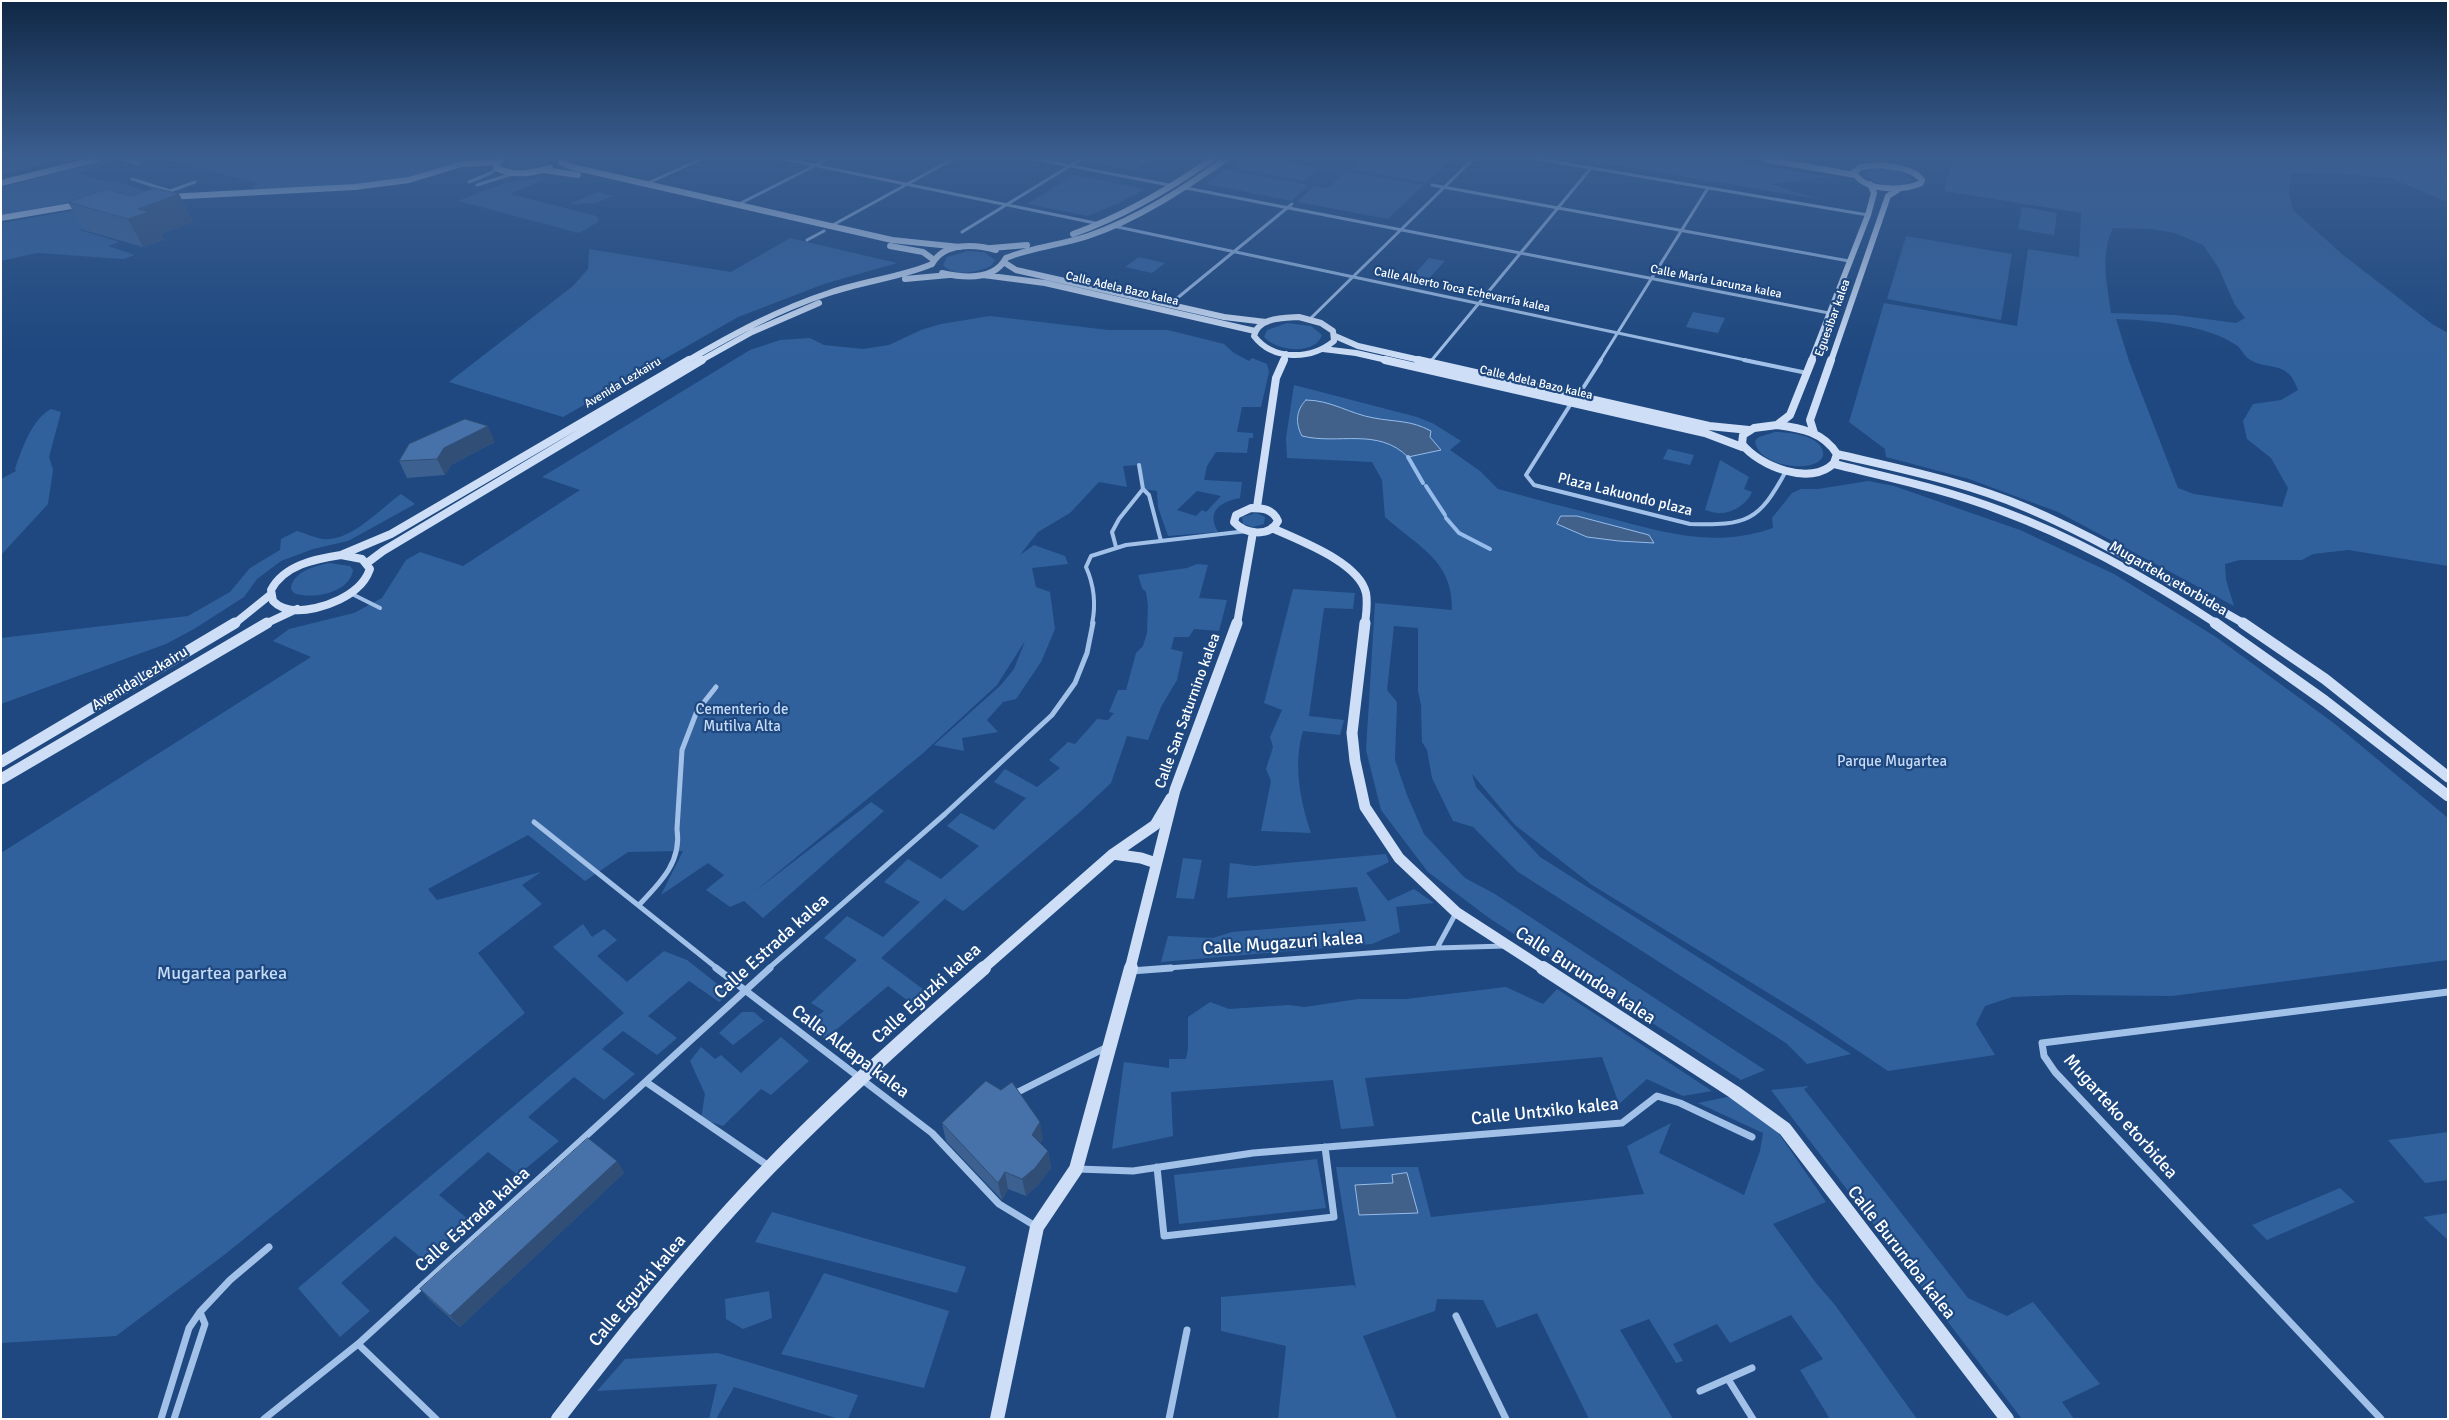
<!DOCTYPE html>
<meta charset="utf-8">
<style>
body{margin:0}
#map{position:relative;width:2449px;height:1420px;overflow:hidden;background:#1e487f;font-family:Signika,sans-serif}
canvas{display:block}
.frame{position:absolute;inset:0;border:2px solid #fff;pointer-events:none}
</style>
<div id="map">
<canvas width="2449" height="1420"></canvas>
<div class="frame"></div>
</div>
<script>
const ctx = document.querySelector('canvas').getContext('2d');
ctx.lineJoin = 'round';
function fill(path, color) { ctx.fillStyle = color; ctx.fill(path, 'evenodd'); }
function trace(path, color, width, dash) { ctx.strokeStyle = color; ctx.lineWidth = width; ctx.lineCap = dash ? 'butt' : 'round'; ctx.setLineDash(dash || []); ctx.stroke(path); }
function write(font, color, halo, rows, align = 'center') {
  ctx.font = font + ' Signika,sans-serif'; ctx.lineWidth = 4.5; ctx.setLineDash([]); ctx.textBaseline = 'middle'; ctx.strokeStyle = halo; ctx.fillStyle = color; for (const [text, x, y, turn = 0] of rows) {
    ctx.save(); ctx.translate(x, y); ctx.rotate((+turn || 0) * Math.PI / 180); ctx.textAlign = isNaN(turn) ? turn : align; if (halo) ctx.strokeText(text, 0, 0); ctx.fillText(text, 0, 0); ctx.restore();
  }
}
fill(new Path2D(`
 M 1,159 L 66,159 L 1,175 Z
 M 166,159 L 475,159 C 451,164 429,173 405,178 C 355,187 302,187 252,189 L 256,183 Z
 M 509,159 L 551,159 C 542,169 516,173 505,165 Z
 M 1098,159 L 1151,159 L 1134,171 L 1092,163 Z
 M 1246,159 L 1271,159 L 1320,168 L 1303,181 L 1234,168 Z
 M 1361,159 L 1451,159 L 1426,183 L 1349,169 Z
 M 1578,159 L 1721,159 L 1829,177 L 1771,184 L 1818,199 Z
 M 1953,159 L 2448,159 L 2448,202 L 2390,178 L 2342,174 L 2291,173 L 2289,192 L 2293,210 L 2342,254 L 2432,324 L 2448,333 L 2448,566 L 2348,550 L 2313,554 L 2302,560 L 2240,560 L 2225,564 L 2226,580 L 2234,606 L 2058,512 L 1969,479 L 1886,457 L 1885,449 L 1849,422 L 1884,303 L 2017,326 L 2028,249 L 2079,257 L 2081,213 L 1944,191 ZM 2113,228 L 2152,229 L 2175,233 L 2203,245 L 2218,267 L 2235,305 L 2245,318 L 2236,323 L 2175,315 L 2111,313 C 2107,284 2100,255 2113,228 ZM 2116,319 C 2150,320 2209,325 2236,345 C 2241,348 2244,356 2249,359 C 2268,372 2287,358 2298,390 L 2281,400 L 2253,404 L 2243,421 L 2247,439 L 2271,458 L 2288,488 L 2282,507 L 2194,494 L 2178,488 L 2129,361 Z
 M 109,160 L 112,162 L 79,173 L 109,183 L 115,181 L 155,194 L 76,201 L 1,215 L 1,187 Z
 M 1887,168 L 1902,172 L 1913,180 C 1902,191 1873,185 1864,175 L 1867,170 Z
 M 1224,169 L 1309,185 L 1292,201 L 1207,184 Z
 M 1347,171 L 1424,185 L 1388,219 L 1297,202 L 1314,186 L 1326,189 Z
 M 1074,175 L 1145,189 L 1119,203 L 1088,216 L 1027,204 Z
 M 541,178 L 545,179 L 510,194 L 593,215 L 598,217 L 598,222 L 579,233 L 458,201 L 506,182 Z
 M 597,192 L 613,196 L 596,203 L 570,204 Z
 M 99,206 L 119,216 L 80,230 L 119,242 L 108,246 L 135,255 L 123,259 L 37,253 L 1,261 L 1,223 Z
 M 2022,207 L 2057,213 L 2054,235 L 2018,229 Z
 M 1906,236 L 2012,254 L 2001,320 L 1887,299 Z
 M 790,238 L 897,263 L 824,284 L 738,317 L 563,417 L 449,382 L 573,286 L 588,269 L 589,249 L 731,272 Z
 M 968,251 L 984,252 L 995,260 L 991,266 C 977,272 955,278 943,265 L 947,257 Z
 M 1139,257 L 1165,263 L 1152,273 L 1125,267 Z
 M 1429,258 L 1445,261 L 1423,285 L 1408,281 Z
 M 1693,312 L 1725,318 L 1718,333 L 1686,327 Z
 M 990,316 L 1108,330 L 1168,330 L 1224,344 L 1234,353 L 1249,361 L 1252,358 L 1267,364 L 1269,372 L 1261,407 L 1242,407 L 1237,432 L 1253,433 L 1253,438 L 1249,438 L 1247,453 L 1216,452 L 1207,466 L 1204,480 L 1242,482 L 1240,498 C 1220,502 1206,511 1218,532 L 1168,536 L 1158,507 L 1157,491 L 1143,489 L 1139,465 L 1123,466 L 1127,487 L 1099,482 L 1070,513 L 1038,532 L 1020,555 L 1034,545 L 1065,556 L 1068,564 L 1032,568 L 1036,587 L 1050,592 L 1055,629 L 1041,662 L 1016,699 L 1003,702 L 987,720 L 998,732 L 962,738 L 964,751 L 934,745 L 1001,685 L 1014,669 L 1025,641 L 997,685 L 922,754 L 754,892 L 871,802 L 884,811 L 763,918 L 744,901 L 730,907 L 706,890 L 724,875 L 708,863 L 661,895 L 683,851 L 628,852 L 585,881 L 528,835 L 428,889 L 437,900 L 541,872 L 522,885 L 542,904 L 478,953 L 525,1013 L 224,1255 L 116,1336 L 1,1343 L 1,853 L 311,657 L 273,641 L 289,629 L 354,613 L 382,598 L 406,560 L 420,552 L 463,566 L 580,490 L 542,477 L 750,350 L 780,340 L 810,338 L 824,345 L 863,349 L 889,345 L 921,330 L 941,324 ZM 1197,491 L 1221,496 L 1206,512 L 1202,510 L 1196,516 L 1177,510 Z
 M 1287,323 L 1311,326 L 1322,335 C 1315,356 1276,351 1264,337 L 1267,330 Z
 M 1294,385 L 1417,417 L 1434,424 L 1461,441 L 1450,450 L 1480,471 L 1498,489 C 1534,499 1569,508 1605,517 C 1664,532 1713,549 1773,528 L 1772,518 L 1792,493 L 1801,489 L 1818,489 L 1868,481 L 1894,486 L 2020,530 L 2114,574 L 2216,637 L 2335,724 L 2448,818 L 2448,960 L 2172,996 L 2066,995 L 2012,997 L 1985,1006 L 1976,1024 L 1995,1055 L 1888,1071 L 1809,1018 L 1592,885 L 1515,825 L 1472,774 L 1476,787 L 1540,857 L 1851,1054 L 1807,1064 L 1786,1043 L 1518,872 L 1473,827 L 1453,821 L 1432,778 L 1427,750 L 1422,742 L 1421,705 L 1418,691 L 1418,628 L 1394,626 L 1387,690 L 1397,702 L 1395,760 L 1407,795 L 1424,834 L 1465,878 L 1495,894 L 1765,1070 L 1741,1080 L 1489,918 L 1428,872 L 1381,810 L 1366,750 L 1375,603 L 1452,610 C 1453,560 1418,547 1385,517 L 1382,480 L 1372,462 L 1287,458 L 1286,438 Z
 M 51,409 L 61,412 L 49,457 L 53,470 L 48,504 L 1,555 L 1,479 L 16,471 L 15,469 C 22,449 32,419 51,409 Z
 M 1775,432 C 1788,432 1820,435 1823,452 C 1824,456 1822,459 1818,462 C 1802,472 1757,464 1755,441 L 1759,437 Z
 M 1668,449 L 1694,455 L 1690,465 L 1663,459 Z
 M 1720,460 L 1749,477 L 1744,489 L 1752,492 C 1748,503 1733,513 1721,513 C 1716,514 1710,511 1705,510 Z
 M 401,494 L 415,504 L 348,541 L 313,549 L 281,561 L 257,579 L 244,597 L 194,629 L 166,644 L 1,704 L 1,638 L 188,616 L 230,592 L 250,568 L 280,550 L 281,539 L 297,531 C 305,533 315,538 323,539 C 351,542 381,508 401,494 Z
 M 1256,513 L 1265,517 L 1264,524 L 1253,527 L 1243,524 L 1242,517 Z
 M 329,563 L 350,566 L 353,570 C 350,593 312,600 294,593 L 291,589 C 292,572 315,566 329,563 Z
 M 1197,564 L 1208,565 L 1199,598 L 1227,600 L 1219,631 L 1194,629 L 1189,637 L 1174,637 L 1171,649 L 1183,652 L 1177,680 L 1161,707 L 1148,740 L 1127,736 L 1111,783 L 1080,812 L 966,909 L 963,911 L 945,899 L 951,893 L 881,958 L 927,992 L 911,1003 L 888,986 L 830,1035 L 852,1054 L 851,1060 L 806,1024 L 824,1011 L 811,1003 L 857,960 L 824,938 L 847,916 L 883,937 L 920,902 L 884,882 L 908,859 L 941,879 L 979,846 L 947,826 L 961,813 L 994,830 L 1026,798 L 994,782 L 1005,769 L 1037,787 L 1060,768 L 1049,760 L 1068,742 L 1075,744 L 1097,719 L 1108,720 L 1114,713 L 1109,712 L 1118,690 L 1126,690 L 1136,653 L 1143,646 L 1147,633 L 1148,605 L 1146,592 L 1142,588 L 1138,575 L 1187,568 Z
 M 1293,589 L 1355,593 L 1353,609 L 1324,608 L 1309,716 L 1344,720 L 1340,735 L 1303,731 C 1293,764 1300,800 1311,833 L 1261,831 L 1271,781 L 1266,769 L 1273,747 L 1270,737 L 1282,710 L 1264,703 Z
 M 1386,854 L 1389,862 L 1366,873 L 1388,901 L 1414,889 L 1434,903 L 1396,907 L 1400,932 L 1372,944 L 1161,962 L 1168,936 L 1213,938 L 1232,932 L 1366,921 L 1357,887 L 1227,898 L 1230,863 L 1254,866 Z
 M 1183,858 L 1202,860 L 1194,899 L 1176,898 Z
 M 583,924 L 592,937 L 604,929 L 617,940 L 597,956 L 627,982 L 664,951 L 687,960 L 730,994 L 719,1002 L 689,981 L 648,1016 L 677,1038 L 657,1055 L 623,1031 L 602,1049 L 635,1074 L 604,1100 L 574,1077 L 528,1117 L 559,1141 L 518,1175 L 488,1152 L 439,1195 L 469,1220 L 425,1261 L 395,1236 L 341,1283 L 370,1311 L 340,1337 L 298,1288 L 624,1013 L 553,947 Z
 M 1506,987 L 1543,1004 L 1557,989 L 1712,1091 L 1683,1096 L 1647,1079 L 1619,1104 L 1602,1057 L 1365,1078 L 1374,1126 L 1341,1129 L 1333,1080 L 1171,1092 L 1173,1136 L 1112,1149 L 1124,1062 L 1169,1068 L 1169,1059 L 1186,1059 L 1188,1048 L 1188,1017 L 1210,1002 L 1229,1009 L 1288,1005 L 1305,1007 L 1358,999 L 1406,999 Z
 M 742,1012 L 754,1012 L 763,1020 L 765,1020 L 733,1045 L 719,1033 Z
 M 781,1037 L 809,1061 L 771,1095 L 761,1089 L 723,1126 L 701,1119 L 705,1094 L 690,1061 L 701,1047 L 715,1059 L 721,1055 L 741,1073 Z
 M 1809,1086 L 1804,1089 L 1968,1298 L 2007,1316 L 2033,1302 L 2100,1384 L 2062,1402 L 2074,1419 L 2022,1419 L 1771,1090 Z
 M 1732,1096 L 1775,1128 L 1826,1202 L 1773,1224 L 1816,1283 L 1835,1305 L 1917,1419 L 1830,1419 L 1800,1370 L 1823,1359 L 1791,1315 L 1730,1343 L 1717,1324 L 1673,1344 L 1683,1361 L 1676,1363 L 1649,1319 L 1620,1330 L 1673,1419 L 1589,1419 L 1537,1313 L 1497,1328 L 1483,1300 L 1437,1299 L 1435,1311 L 1363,1336 L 1397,1419 L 1278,1419 L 1286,1346 L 1221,1331 L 1221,1297 L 1354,1285 L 1356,1289 L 1336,1167 L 1418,1167 L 1431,1217 L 1644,1194 L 1627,1146 L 1671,1123 L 1659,1153 L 1744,1195 L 1760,1151 L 1763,1133 L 1698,1103 Z
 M 2448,1132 L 2448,1180 L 2425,1183 L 2388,1140 Z
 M 1317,1159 L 1326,1208 L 1179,1224 L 1174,1175 Z
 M 2340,1188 L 2355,1202 L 2267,1240 L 2252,1225 Z
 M 772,1212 L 966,1267 L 957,1293 L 755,1242 Z
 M 2448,1213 L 2448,1240 L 2423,1217 Z
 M 824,1273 L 949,1311 L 924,1388 L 781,1354 Z
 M 769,1291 L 772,1318 L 743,1329 L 726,1319 L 725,1299 Z
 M 718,1353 L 858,1395 L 848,1419 L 839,1419 L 734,1387 L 716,1419 L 709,1419 L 717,1384 L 597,1391 L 625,1359 Z`), '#31619d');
const water = new Path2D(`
 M 1306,400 C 1331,400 1350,414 1374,418 C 1395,422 1411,420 1431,431 L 1430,437 L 1441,450 L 1408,457 C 1378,427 1338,445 1302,436 C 1295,423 1296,410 1306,400 Z
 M 1561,516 L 1577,516 L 1649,535 L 1654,543 L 1619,541 L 1587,537 L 1557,524 Z
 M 1407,1173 L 1418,1213 L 1359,1215 L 1355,1185 L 1393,1183 L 1392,1175 Z`);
fill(water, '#42618a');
trace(water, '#95bcea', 1);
trace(new Path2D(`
 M 1408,457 L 1423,483
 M 1426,486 L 1445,515
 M 1446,518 L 1459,533 L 1490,549`), '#95bcea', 4);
trace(new Path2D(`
 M 123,159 L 139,164
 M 784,159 L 1100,224
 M 1035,159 L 1174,186
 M 1538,159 L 1868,215
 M 132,179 L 170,191
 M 469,182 L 491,173 L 497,168
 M 646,184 L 701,159
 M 477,185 L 512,174
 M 1432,185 L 1849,261
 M 1186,188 L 1829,313
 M 162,194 L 195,182
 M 737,205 L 828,159
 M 831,226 L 953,159
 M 1113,226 L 1750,361
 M 962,232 L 1081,159
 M 807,240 L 824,231
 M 1170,304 L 1292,204
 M 1310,319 L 1473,159
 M 1431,361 L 1591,168
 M 1600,361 L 1708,188`), '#a2c1e8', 3);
trace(new Path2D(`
 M 1744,360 L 1807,373
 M 1430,362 L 1432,360
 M 1578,396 L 1601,360
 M 1572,402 L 1526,475 L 1534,485 L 1690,524 C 1747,526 1759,521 1786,471
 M 1139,465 L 1143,489 L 1149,495 L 1161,541
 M 1116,547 L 1112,532 L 1119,519 L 1143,489
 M 352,594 L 380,608
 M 1092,624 C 1096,605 1094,585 1086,567 L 1091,556 L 1126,545 L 1247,531`), '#a2c1e8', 4);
trace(new Path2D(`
 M 534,822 L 718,969
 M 639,905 C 660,883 682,862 677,829 L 682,750 L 697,711 L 716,687
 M 1437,948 L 1456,913
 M 768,969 L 945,814 L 1052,715 L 1075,683 L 1087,653 L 1093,623
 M 1154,969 L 1437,948 L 1505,946`), '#a2c1e8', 5);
trace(new Path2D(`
 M 716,968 L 932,1133 L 999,1204 L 1037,1227
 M 1131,971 L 1171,968
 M 646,1082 L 770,1167
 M 1014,1094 L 1107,1047
 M 1157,1167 L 1164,1236 L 1334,1217 L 1325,1147
 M 1078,1169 L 1133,1171 L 1253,1153 L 1622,1123 L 1657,1096 L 1680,1103 L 1752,1137
 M 1456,1316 L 1506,1419
 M 358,1344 L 436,1419
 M 1728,1379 L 1753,1419
 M 1700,1391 L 1752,1368
 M 161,1419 L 189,1328 L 200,1312 L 230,1280 L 269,1247
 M 174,1419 L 205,1324 L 200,1312
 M 264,1419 L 358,1344 L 770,968
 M 1169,1419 L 1187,1330
 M 2381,1419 L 2055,1072 L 2044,1056 L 2042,1043 L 2448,992`), '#a2c1e8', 7);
trace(new Path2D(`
 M 501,159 L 496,165 L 497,168 C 514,177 532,173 550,168
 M 1764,159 L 1855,175
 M 561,162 L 572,167 L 892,240 L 960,247
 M 1879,165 C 1893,167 1913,168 1922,180 L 1921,183 C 1904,191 1864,192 1854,172 L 1861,167 Z
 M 544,170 L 578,175
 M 1,183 L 97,159
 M 167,197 L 355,187 L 409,180 L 462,164 L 498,162
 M 1,218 L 83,204
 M 1073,234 C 1124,216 1168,190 1212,159
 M 890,246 L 923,252 L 934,260
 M 991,248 L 1027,245
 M 1006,258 C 1033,247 1061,245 1088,236 C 1138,219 1183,189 1226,159
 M 1005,263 L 1016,270 L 1224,317 L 1266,322
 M 932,264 C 944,242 975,244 996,250
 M 942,273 C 964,278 994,281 1006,258
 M 983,275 L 1045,283 L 1255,331
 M 905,279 L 949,275
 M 1299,317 L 1321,323 L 1333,331 L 1334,341 C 1311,360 1273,361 1254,336 C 1258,317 1284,318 1299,317 Z
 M 1335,336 L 1358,346 L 1424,361
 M 1323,349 L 1356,353 L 1391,361
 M 687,361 C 732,335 779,309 829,293 C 863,281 899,278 932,264
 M 700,361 L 752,332 L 819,303
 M 1283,361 L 1286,354
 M 1811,361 L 1868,215 L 1874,193 L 1870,184
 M 1831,361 L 1888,196 L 1899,189`), '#cddef6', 6);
trace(new Path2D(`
 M 1385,360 L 1705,433 L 1742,447
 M 1418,360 L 1709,426 L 1749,430
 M 1777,425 L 1790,415 L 1812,360
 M 1777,425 C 1801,428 1823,432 1837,454 L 1834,463 C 1811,487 1759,466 1742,444 L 1743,435 L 1754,428 Z
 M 1814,433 L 1810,420 L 1831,360
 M 1837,454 C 1901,469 1966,482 2027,508 C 2102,540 2174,584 2245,624
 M 1834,464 C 1891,478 1948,490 2002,511 C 2078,539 2150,580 2217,624
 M 1257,507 L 1276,378 L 1284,360
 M 1251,508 C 1263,508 1273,509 1278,521 C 1269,538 1245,534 1234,522 L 1236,515 Z
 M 1272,528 C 1298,540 1359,562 1366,593 C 1368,603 1366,615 1365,624
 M 341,555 L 391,534 L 689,360
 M 341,555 L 362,559 L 370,569 C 367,577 363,583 357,588 C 340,604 292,621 273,601 L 271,590 C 284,565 315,559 341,555 Z
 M 367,563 L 383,551 L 702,360
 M 234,624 L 270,595
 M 265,624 L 297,609
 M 1237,624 L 1253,532`), '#cddef6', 8);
trace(new Path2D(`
 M 1365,623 L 1352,733 L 1355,761 L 1365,807 L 1399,858 L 1456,912 L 1544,969
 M 2215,623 L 2325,701 L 2448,796
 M 2243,623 L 2325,679 L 2448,777
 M 1,762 L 235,623
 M 1,779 L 267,623
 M 1113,854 L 1141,858 L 1156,863
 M 982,969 L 1113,854 L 1155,825 L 1171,798
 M 1130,969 L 1175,790 L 1237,623`), '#cddef6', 11);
trace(new Path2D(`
 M 1543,968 L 1734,1092 L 1785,1129 L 2007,1419
 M 558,1419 C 625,1332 694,1246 770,1167 C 838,1097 911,1032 984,968
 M 997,1419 L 1037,1227 L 1076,1169 L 1131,968`), '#cddef6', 14);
fill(new Path2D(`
 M 179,194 L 193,222 L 161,234 L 164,240 L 143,247 L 84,230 L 68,202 L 131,196 Z
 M 495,442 L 451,465 L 445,475 L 407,478 L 399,461 Z
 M 1001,1090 L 1043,1139 L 1040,1143 L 1048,1151 L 1051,1168 L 1038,1185 L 1026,1196 L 1008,1189 L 1002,1200 L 946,1141 L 942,1123 Z
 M 617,1161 L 624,1173 L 460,1327 L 430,1300 L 420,1289 Z`), '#3c6191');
fill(new Path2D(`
 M 179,194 L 193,222 L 161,234 L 164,240 L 143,247 L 128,219 L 138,209 Z
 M 488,426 L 495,442 L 451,465 L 445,475 L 437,459 L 444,448 Z
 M 1040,1122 L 1043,1139 L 1035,1152 L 1032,1135 Z
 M 1048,1151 L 1051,1168 L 1038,1185 L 1026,1196 L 1022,1179 Z
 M 617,1161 L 624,1173 L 460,1327 L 450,1316 Z
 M 1005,1172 L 1008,1189 L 1002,1200 L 998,1183 Z`), '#314f76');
const building = new Path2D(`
 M 155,188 L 179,194 L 138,209 L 149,212 L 128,219 L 68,202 L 106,189 L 131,196 Z
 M 465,419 L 488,426 L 444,448 L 437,459 L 399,461 L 409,444 Z
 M 986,1081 L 1001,1090 L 1012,1082 L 1040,1122 L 1032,1135 L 1048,1151 L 1035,1168 L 1022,1179 L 1005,1172 L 998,1183 L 942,1123 Z
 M 588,1138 L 617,1161 L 450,1316 L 420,1289 Z`);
fill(building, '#4671a9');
trace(building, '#314f76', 1);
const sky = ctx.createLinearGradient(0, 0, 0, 358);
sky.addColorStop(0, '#102846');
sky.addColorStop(0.44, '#3b5e90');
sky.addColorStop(1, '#3b5e9000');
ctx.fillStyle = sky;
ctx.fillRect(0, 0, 2449, 358);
write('12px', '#fff', '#1e487f', [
 ["Calle María Lacunza kalea",1716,282,11],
 ["Calle Adela Bazo kalea",1122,289,13],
 ["Calle Alberto Toca Echevarría kalea",1462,290,12],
 ["Eguesibar kalea",1833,318,-70],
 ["Avenida Lezkairu",623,383,-31],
 ["Calle Adela Bazo kalea",1536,383,13]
]);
write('15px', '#fff', '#1e487f', [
 ["Plaza Lakuondo plaza",1625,495,14],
 ["Mugarteko etorbidea",2168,579,30],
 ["Avenida Lezkairu",140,679,-31],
 ["Calle San Saturnino kalea",1188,711,-70]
]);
write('15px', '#c6dbf6', '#1e487f', [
 ["Cementerio de",742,710],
 ["Mutilva Alta",742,727],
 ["Parque Mugartea",1892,762]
]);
write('18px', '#fff', '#1e487f', [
 ["Calle Mugazuri kalea",1283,944,-4],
 ["Calle Estrada kalea",772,947,-42],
 ["Calle Burundoa kalea",1585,976,33],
 ["Calle Eguzki kalea",927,994,-42],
 ["Calle Aldapa kalea",850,1052,37],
 ["Calle Untxiko kalea",1545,1112,-6],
 ["Mugarteko etorbidea",2120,1117,48],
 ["Calle Estrada kalea",473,1220,-42],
 ["Calle Burundoa kalea",1901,1253,52],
 ["Calle Eguzki kalea",638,1291,-50]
]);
write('18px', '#c6dbf6', '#1e487f', [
 ["Mugartea parkea",222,974]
]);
</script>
